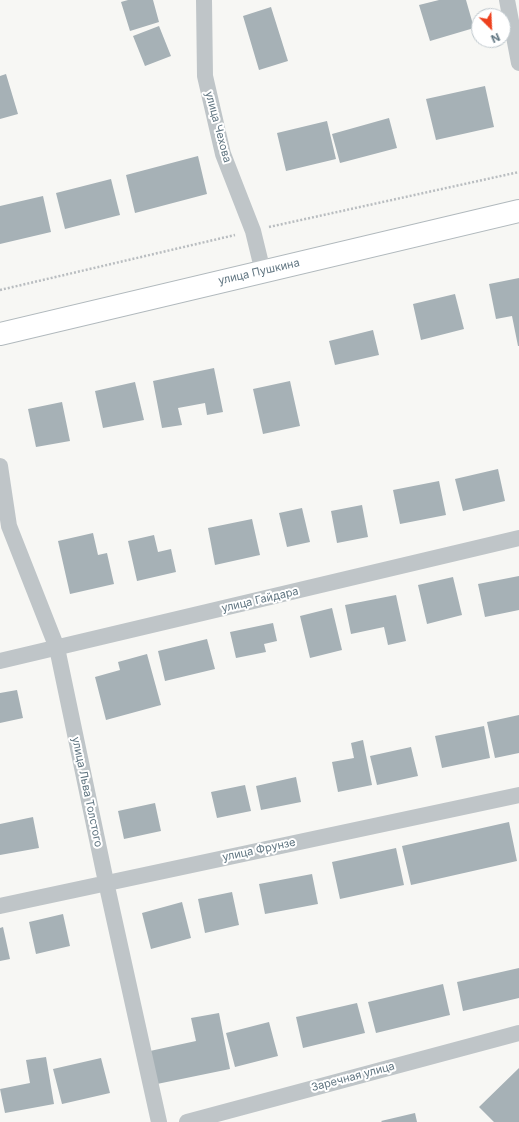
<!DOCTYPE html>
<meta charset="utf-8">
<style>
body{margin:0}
#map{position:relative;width:519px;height:1122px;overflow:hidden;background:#f7f7f4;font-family:Inter,sans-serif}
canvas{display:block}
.north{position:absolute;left:471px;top:8px;width:40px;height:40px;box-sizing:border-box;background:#fff;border:1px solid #bfc8cd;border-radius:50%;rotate:156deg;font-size:11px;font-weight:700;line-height:16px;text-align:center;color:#607581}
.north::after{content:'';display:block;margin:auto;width:14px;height:18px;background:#ed411e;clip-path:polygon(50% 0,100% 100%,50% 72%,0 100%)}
</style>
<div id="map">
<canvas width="519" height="1122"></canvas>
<div class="north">N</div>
</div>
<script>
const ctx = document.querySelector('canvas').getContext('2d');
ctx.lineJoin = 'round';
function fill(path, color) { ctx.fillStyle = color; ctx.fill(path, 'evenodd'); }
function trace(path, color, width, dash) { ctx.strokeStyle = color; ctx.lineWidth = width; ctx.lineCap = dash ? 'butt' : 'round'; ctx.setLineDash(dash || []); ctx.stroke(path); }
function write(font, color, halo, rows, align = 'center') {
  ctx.font = font + ' Inter,sans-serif'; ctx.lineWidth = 4; ctx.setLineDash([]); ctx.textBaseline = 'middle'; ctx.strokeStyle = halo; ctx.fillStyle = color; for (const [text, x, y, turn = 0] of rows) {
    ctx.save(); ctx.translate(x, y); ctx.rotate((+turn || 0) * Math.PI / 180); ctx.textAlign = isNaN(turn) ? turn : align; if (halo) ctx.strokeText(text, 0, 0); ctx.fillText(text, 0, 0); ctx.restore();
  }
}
fill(new Path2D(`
 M 128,0 L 153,0 L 159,22 L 130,31 L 121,2 Z
 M 439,0 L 466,0 L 474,28 L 430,41 L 419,5 Z
 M 271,7 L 288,61 L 259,70 L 243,16 Z
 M 159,26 L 171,56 L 145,66 L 133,36 Z
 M 6,74 L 18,114 L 0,119 L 0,76 Z
 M 485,86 L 494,127 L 436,140 L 426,99 Z
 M 389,118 L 397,148 L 340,163 L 332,134 Z
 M 327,121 L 336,159 L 286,171 L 277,133 Z
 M 198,156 L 207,194 L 135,213 L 126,175 Z
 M 111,179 L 120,215 L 65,229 L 56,193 Z
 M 43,196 L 51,232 L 0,244 L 0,206 Z
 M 519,278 L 519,346 L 518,346 L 512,316 L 496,319 L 489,284 Z
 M 455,294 L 464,329 L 421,340 L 413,304 Z
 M 373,330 L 379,355 L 335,365 L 329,341 Z
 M 214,368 L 223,412 L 207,415 L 205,403 L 178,408 L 182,425 L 162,428 L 153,381 Z
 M 290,381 L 300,426 L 263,434 L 253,389 Z
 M 135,382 L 144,420 L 103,428 L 95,391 Z
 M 62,402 L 70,441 L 36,447 L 28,409 Z
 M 498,469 L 505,501 L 463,511 L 455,479 Z
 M 439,481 L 446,515 L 400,524 L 393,490 Z
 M 362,505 L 368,537 L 337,543 L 331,511 Z
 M 302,508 L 310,542 L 287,547 L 279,513 Z
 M 252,519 L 260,555 L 215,565 L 208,528 Z
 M 93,533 L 98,555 L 107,553 L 114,584 L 70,594 L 58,541 Z
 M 154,535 L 158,552 L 171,549 L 176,572 L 137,581 L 128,541 Z
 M 519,576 L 519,610 L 485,617 L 478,584 Z
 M 453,577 L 462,615 L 427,624 L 418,585 Z
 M 396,595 L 406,641 L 388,645 L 384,627 L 351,634 L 345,605 Z
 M 332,608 L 342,650 L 310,658 L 300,616 Z
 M 273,623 L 277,641 L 264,644 L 266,652 L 236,658 L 230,632 Z
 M 207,639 L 215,669 L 165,681 L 158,651 Z
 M 147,654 L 161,705 L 106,720 L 95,677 L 120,670 L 118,662 Z
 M 17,690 L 23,718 L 0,723 L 0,693 Z
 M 519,715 L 519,753 L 495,758 L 487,722 Z
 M 484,726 L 490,758 L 442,768 L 435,736 Z
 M 363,740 L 372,785 L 338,792 L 332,762 L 354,758 L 351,743 Z
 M 411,747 L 418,776 L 377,785 L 370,756 Z
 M 296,777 L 301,802 L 261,810 L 256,786 Z
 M 245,785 L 251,811 L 217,818 L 211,792 Z
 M 155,803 L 161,831 L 124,839 L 118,811 Z
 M 33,817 L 39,848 L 0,855 L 0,824 Z
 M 509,822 L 517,861 L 411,885 L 402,846 Z
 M 396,848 L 404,885 L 340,899 L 332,862 Z
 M 312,874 L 318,904 L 265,914 L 259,884 Z
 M 232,892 L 239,925 L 205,933 L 198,899 Z
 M 182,902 L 191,938 L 151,949 L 142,913 Z
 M 63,914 L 70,946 L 36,954 L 29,922 Z
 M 3,927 L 10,959 L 0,961 L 0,928 Z
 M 519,968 L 519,998 L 463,1011 L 457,982 Z
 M 443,984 L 450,1015 L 376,1033 L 368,1002 Z
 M 357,1003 L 365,1033 L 303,1048 L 296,1017 Z
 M 219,1013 L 230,1069 L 157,1084 L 150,1051 L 196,1041 L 191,1018 Z
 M 269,1022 L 278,1056 L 235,1067 L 226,1033 Z
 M 46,1057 L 54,1104 L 5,1113 L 0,1089 L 30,1083 L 26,1060 Z
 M 101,1058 L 110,1093 L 62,1104 L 53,1069 Z
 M 519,1068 L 519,1122 L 494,1122 L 479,1107 Z
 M 415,1113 L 417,1122 L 382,1122 L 381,1121 Z`), '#a6b1b6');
const secondary = new Path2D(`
 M 0,334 L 519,211`);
trace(secondary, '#b1b9bd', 24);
trace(new Path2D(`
 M 269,227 L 519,172
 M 0,290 L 235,235`), '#b9bdc0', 2.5, [2, 2]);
trace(new Path2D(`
 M 204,0 L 205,76 L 223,154 L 253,231 L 263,272
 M 507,0 L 519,63
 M 0,466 L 9,526 L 57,648 L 106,882 L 159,1122
 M 0,661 L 519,538
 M 0,906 L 519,795
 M 187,1122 L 519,1033`), '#bfc5c8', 16);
trace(secondary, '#fff', 22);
write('11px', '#607581', '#fff', [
 ["улица Чехова",218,127,75],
 ["улица Пушкина",259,272,-13],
 ["улица Гайдара",260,600,-13],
 ["улица Льва Толстого",87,792,78],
 ["улица Фрунзе",259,850,-12],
 ["Заречная улица",353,1077,-15]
]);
</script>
